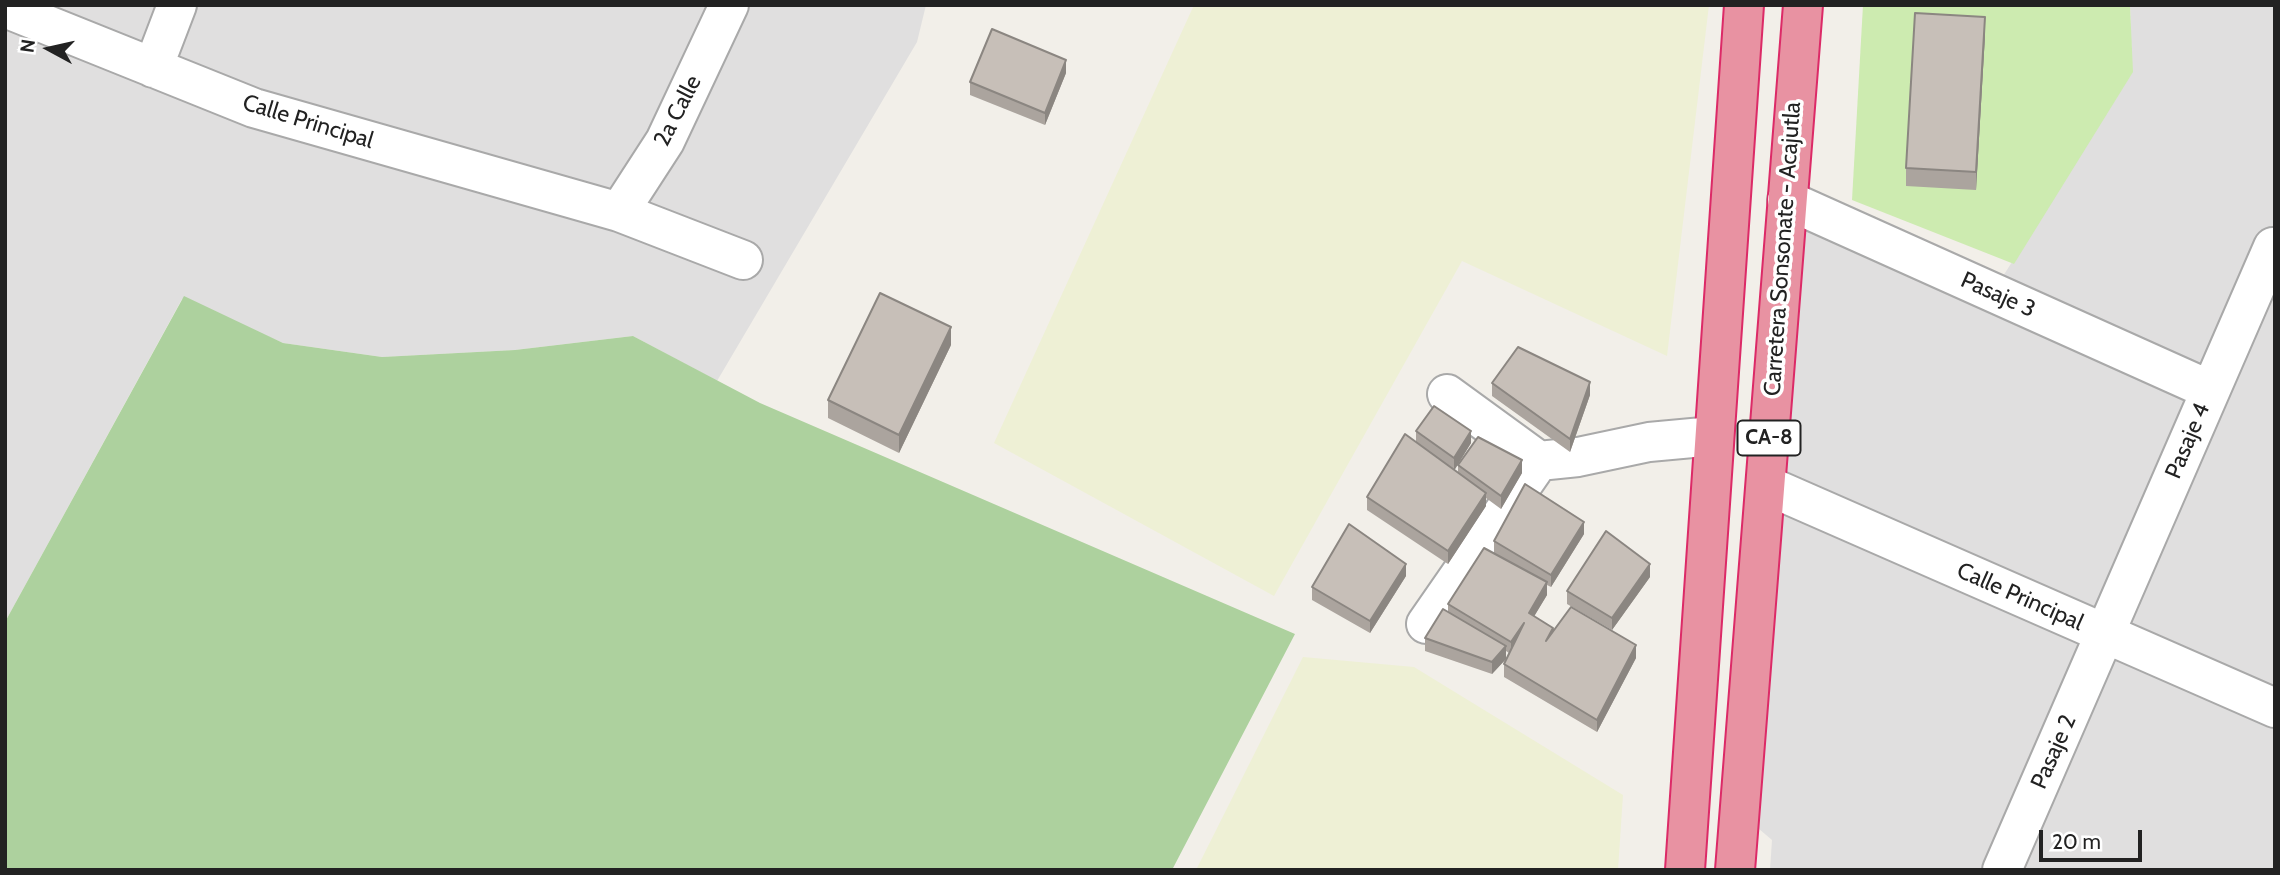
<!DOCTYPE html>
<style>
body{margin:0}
#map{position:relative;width:2280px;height:875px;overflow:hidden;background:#f2efe9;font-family:Cabin,sans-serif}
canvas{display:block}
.frame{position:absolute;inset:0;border:7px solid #222;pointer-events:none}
.north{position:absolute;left:14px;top:14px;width:70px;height:70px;-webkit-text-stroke:5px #fff;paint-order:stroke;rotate:278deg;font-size:19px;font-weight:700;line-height:28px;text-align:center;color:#222}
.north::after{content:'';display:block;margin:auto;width:24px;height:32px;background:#222;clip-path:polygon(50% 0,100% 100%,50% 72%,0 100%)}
.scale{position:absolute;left:2039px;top:830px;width:103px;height:32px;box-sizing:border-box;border:4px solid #222;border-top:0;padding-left:9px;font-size:21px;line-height:24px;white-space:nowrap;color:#222;-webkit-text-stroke:5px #fff;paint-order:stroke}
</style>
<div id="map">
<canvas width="2280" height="875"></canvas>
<div class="frame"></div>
<div class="north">N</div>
<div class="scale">20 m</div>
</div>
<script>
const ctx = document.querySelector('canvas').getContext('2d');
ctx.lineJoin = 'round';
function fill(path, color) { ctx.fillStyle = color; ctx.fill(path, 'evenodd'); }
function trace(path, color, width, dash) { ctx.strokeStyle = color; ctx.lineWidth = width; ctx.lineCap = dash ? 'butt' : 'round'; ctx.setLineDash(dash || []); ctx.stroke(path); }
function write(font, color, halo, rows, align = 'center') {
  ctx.font = font + ' Cabin,sans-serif'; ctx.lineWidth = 7; ctx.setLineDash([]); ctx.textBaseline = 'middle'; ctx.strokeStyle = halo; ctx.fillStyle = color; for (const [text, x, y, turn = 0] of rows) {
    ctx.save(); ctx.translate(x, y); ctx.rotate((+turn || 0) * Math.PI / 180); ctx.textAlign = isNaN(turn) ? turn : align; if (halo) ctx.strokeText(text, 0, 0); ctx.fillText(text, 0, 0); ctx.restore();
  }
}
fill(new Path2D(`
 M 5,5 L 926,5 L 917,42 L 717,381 L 633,336 L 515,350 L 382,357 L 283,343 L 182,299 L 5,622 Z
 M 2130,5 L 2275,5 L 2275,870 L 1770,870 L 1772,840 L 1739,812 L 1787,200 L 1993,292 L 2132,72 Z`), '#e0dfdf');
fill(new Path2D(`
 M 1194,5 L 1709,5 L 1667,356 L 1462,261 L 1274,596 L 994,443 Z
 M 1303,657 L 1414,667 L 1623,795 L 1618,870 L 1196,870 Z`), '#eef0d5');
fill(new Path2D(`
 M 1863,5 L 2130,5 L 2133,72 L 2014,264 L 1852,200 Z`), '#cdebb0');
fill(new Path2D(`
 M 184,296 L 283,343 L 382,357 L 515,350 L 633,336 L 760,403 L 1295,634 L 1172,870 L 5,870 L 5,622 Z`), '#add19e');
const street = new Path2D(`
 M 5,8 L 254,108 L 619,212 L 743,260
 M 153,68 L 177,5
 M 1787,200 L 2210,390
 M 619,212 L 665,141 L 729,5
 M 1447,394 L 1539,461 L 1578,457 L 1649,442 L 1714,436
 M 1766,485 L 2275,708
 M 1426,624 L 1539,461
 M 2002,870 L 2273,247`);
const highway = new Path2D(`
 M 1685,870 L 1744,5
 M 1735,870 L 1803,5`);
trace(street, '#a9a9a9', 42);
trace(highway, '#dc2a67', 42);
trace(street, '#fff', 38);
trace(highway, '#e892a2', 38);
fill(new Path2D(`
 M 1985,35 L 1976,190 L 1906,186 L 1906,168 Z
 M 1066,73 L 1045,125 L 970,95 L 970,82 Z
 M 951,345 L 899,453 L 828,418 L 828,400 Z
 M 1492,383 L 1590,395 L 1570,452 L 1492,396 Z
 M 1416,431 L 1471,443 L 1454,470 L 1458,473 L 1458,465 L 1522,473 L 1501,509 L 1486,498 L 1486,506 L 1448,564 L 1367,510 L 1367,497 L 1416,442 Z
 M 1584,534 L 1551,587 L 1547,585 L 1547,595 L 1534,616 L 1553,632 L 1636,658 L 1597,732 L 1504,677 L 1504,664 L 1509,653 L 1506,651 L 1506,659 L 1492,674 L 1425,651 L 1425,638 L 1448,612 L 1448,604 L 1494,553 L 1494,541 Z
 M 1406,576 L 1370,633 L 1312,600 L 1312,587 Z
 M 1650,577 L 1612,630 L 1567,604 L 1567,591 Z`), '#aba49e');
fill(new Path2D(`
 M 1985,17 L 1985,35 L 1976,190 L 1976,172 Z
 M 1066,60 L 1066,73 L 1045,125 L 1045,113 Z
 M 951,327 L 951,345 L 899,453 L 899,435 Z
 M 1590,382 L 1590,395 L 1570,452 L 1570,439 Z
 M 1471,431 L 1471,443 L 1454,471 L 1454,458 Z
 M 1522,460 L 1522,473 L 1501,509 L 1501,496 Z
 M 1486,493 L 1486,506 L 1448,564 L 1448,551 Z
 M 1584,522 L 1584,534 L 1551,587 L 1551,575 Z
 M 1406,564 L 1406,576 L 1370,633 L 1370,621 Z
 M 1650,564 L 1650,577 L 1612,630 L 1612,618 Z
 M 1547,582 L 1547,595 L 1529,625 L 1529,613 Z
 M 1524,623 L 1511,654 L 1511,642 Z
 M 1636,645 L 1636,658 L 1597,732 L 1597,720 Z
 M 1506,646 L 1506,659 L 1492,674 L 1492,662 Z`), '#8b8681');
const building = new Path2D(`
 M 1915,13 L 1985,17 L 1976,172 L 1906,168 Z
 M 992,29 L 1066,60 L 1045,113 L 970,82 Z
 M 880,293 L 951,327 L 899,435 L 828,400 Z
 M 1518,347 L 1590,382 L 1570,439 L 1492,383 Z
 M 1434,406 L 1471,431 L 1454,458 L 1416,431 Z
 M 1405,434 L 1486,493 L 1448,551 L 1367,497 Z
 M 1478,437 L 1522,460 L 1501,496 L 1458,465 Z
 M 1525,484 L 1584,522 L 1551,575 L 1494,541 Z
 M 1349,524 L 1406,564 L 1370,621 L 1312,587 Z
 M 1606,531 L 1650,564 L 1612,618 L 1567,591 Z
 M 1484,548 L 1547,582 L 1529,613 L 1553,628 L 1546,641 L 1571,607 L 1636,645 L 1597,720 L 1504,664 L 1524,623 L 1511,642 L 1448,604 Z
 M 1443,609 L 1506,646 L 1492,662 L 1425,638 Z`);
fill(building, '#c7bfb8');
trace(building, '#8b8681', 2);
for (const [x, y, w] of [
 [1769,438,63]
]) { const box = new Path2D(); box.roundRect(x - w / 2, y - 17.5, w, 35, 5); ctx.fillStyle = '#fff'; ctx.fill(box); trace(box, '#222', 2); }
write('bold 21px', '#222', null, [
 ["CA-8",1769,438]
]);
write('23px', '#222', '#fff', [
 ["2a Calle",678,111,-63],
 ["Calle Principal",308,122,17],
 ["Carretera Sonsonate - Acajutla",1783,249,-86],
 ["Pasaje 3",1998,295,24],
 ["Pasaje 4",2188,441,-67],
 ["Calle Principal",2020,597,24],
 ["Pasaje 2",2054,752,-66]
]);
</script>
